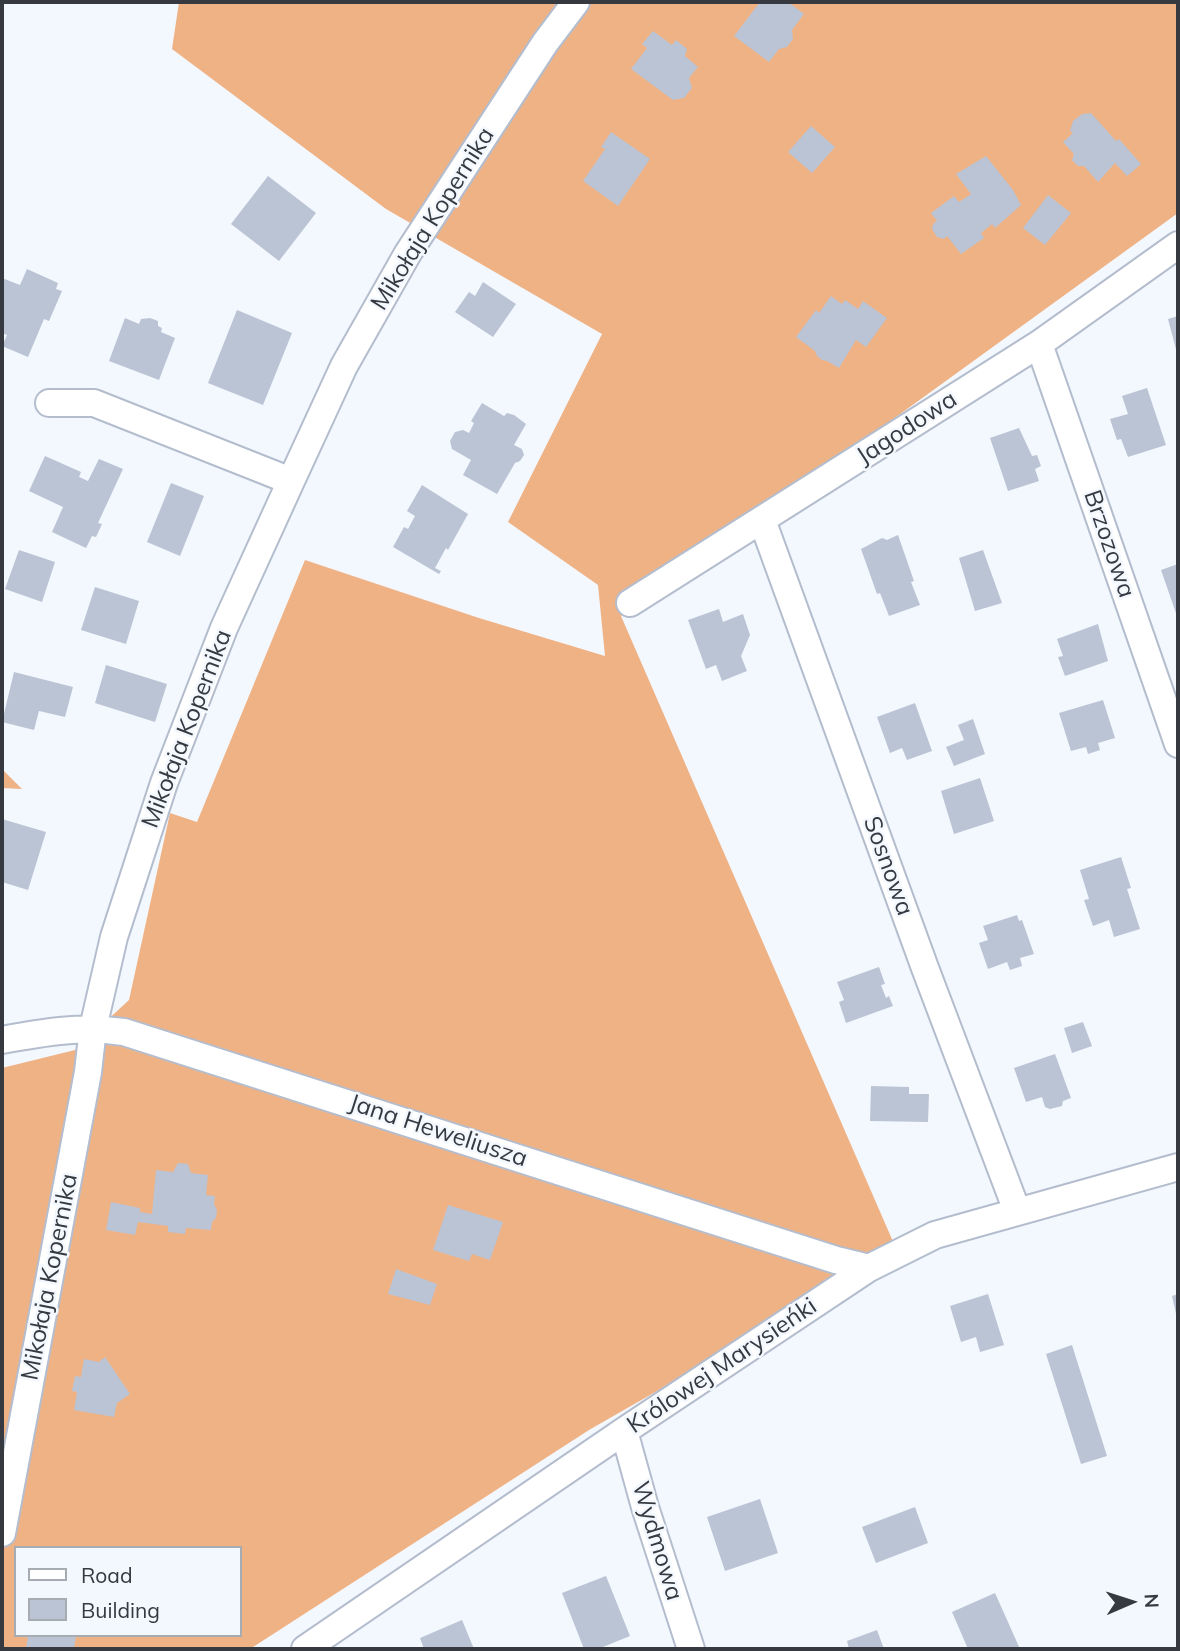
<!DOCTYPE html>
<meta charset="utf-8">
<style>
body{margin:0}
#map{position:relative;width:1180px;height:1651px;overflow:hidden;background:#f3f7fe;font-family:Mulish,sans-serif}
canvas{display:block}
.frame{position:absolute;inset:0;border:4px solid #363940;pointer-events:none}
.legend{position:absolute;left:14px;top:1546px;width:228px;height:91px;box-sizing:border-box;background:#f3f7fe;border:2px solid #a7abb2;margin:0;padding:9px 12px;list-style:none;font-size:21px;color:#363940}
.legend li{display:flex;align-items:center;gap:14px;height:35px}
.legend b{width:35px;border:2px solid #a7abb2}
.north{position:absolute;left:1096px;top:1567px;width:70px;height:70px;-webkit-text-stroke:5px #f3f7fe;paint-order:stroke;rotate:87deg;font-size:19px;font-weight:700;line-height:28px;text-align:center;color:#363940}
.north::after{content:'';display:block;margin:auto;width:24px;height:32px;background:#363940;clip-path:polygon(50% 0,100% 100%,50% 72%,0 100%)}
</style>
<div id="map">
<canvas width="1180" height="1651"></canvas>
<div class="frame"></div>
<ul class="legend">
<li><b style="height:9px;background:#fff"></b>Road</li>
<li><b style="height:19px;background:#bbc4d4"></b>Building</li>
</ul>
<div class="north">N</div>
</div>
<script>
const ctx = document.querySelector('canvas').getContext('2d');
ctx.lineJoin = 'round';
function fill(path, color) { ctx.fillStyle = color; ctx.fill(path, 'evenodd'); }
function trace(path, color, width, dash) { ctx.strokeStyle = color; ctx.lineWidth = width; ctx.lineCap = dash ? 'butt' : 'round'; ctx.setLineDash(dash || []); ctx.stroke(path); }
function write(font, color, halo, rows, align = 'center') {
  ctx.font = font + ' Mulish,sans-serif'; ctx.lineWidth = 5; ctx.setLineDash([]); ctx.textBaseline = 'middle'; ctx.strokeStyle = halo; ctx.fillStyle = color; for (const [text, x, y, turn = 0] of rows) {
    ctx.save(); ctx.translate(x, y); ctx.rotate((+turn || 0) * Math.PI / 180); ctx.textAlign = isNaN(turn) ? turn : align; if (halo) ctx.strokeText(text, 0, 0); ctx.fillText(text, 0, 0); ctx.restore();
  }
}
fill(new Path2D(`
 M 179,2 L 1178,2 L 1178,213 L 621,616 L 898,1253 L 589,1430 L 250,1649 L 2,1649 L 2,1068 L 75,1050 L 129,1000 L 170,813 L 197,822 L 305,560 L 479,618 L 605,656 L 598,585 L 508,522 L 602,334 L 386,209 L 172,49 ZM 16,1548 L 240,1548 L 240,1635 L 16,1635 Z
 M 2,769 L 22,789 L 2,788 Z`), '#efb285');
fill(new Path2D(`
 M 760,2 L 788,2 L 804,14 L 792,30 L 793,39 L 787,47 L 779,49 L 769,62 L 734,36 Z
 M 653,31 L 672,45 L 676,40 L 687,49 L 685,56 L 698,67 L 689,78 L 692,88 L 684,98 L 673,100 L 631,69 L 647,48 L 642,44 Z
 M 1091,113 L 1116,141 L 1119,139 L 1141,164 L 1127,176 L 1115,163 L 1098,182 L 1084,166 L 1078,166 L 1072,160 L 1074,154 L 1063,142 L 1073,133 L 1070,131 L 1073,121 L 1082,114 Z
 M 811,126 L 835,147 L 812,173 L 788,152 Z
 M 611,132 L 650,159 L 618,206 L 583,181 L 605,149 L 601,147 Z
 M 986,156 L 1013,190 L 1021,205 L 995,228 L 992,224 L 981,233 L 984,238 L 961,254 L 947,236 L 944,239 L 937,237 L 932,229 L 933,224 L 937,221 L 931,213 L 954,196 L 959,202 L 971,194 L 956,174 Z
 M 268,176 L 316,213 L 279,261 L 231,224 Z
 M 1048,195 L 1071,213 L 1045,245 L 1023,228 Z
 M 27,269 L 58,283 L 56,289 L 62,291 L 49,321 L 44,319 L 28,357 L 2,346 L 7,335 L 2,333 L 2,278 L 20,285 Z
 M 483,282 L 516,304 L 493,337 L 455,312 L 469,292 L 475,296 Z
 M 831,296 L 842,304 L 845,300 L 858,309 L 863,301 L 887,318 L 866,347 L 856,340 L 839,368 L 827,361 L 822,360 L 817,356 L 815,351 L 796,337 L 816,310 L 819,313 Z
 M 237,310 L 292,333 L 263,405 L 208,383 Z
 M 1178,316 L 1178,357 L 1168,319 Z
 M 125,318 L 139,324 L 141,319 L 150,318 L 158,321 L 158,326 L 162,328 L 161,332 L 175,338 L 159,380 L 109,361 Z
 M 1147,388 L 1166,445 L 1128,457 L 1121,439 L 1117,440 L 1110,419 L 1128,414 L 1122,396 Z
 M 482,403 L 504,416 L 507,413 L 514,415 L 526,424 L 514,445 L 522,449 L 524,455 L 520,461 L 515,463 L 497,494 L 463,475 L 471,460 L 452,449 L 450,441 L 455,432 L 463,430 L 469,433 L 474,423 L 471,421 Z
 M 1019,428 L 1032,456 L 1037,455 L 1041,466 L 1035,469 L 1039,481 L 1008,491 L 990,438 Z
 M 45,456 L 81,472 L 79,477 L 88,481 L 99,459 L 123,469 L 98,523 L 102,524 L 96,537 L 92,536 L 86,548 L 52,532 L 63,507 L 29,491 Z
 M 171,483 L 204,496 L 180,556 L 147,542 Z
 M 422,485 L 468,514 L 448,550 L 446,548 L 435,568 L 441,571 L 439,574 L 393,547 L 404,527 L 408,529 L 415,516 L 407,511 Z
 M 898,535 L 914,581 L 911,582 L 920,605 L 889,616 L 880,593 L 877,594 L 861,549 L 882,538 L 887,540 Z
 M 19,550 L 55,562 L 42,602 L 5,589 Z
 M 983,550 L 1002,603 L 975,611 L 959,558 Z
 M 1178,564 L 1178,619 L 1161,570 Z
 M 95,587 L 139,601 L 126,644 L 81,630 Z
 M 719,609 L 723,622 L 743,614 L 750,635 L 741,656 L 747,671 L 722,681 L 716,665 L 706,669 L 688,620 Z
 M 1098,624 L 1108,661 L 1065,676 L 1058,657 L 1063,656 L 1057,639 Z
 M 106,665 L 167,684 L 155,722 L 95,703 Z
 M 14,672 L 73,687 L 65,717 L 39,711 L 34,730 L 2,722 Z
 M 1103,700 L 1115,738 L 1098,743 L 1100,750 L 1088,754 L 1086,747 L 1071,751 L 1059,713 Z
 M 915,703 L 932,751 L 907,760 L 902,748 L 890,753 L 877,717 Z
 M 973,719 L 985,754 L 954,766 L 946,747 L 964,740 L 958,725 Z
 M 980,778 L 994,821 L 954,834 L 941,791 Z
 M 2,819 L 46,832 L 28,890 L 2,882 Z
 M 1121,857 L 1131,888 L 1127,889 L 1140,929 L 1114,937 L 1109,920 L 1093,926 L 1084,900 L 1089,899 L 1080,870 Z
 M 1017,915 L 1019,921 L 1022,920 L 1034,954 L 1020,958 L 1022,966 L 1010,970 L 1007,962 L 988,969 L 979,943 L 988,940 L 983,926 Z
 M 879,967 L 885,984 L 881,985 L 886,998 L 889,996 L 893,1006 L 846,1023 L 839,1002 L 844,1000 L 837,982 Z
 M 1083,1022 L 1092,1046 L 1072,1053 L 1064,1028 Z
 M 1055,1054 L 1071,1098 L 1063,1101 L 1062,1106 L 1050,1109 L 1045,1107 L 1042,1097 L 1026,1102 L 1014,1068 Z
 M 871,1086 L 909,1087 L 909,1094 L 929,1094 L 928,1122 L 870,1121 Z
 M 178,1163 L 188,1164 L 191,1173 L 208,1175 L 206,1195 L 215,1196 L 214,1204 L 217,1210 L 216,1218 L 212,1222 L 211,1230 L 186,1228 L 185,1234 L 168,1232 L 168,1226 L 138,1222 L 135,1235 L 106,1230 L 111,1202 L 140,1208 L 140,1212 L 152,1214 L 156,1170 L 173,1172 Z
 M 448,1205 L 503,1222 L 490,1260 L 472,1254 L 469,1261 L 433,1250 Z
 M 396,1269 L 437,1284 L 430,1305 L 388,1294 Z
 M 988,1294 L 1004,1345 L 980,1352 L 976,1337 L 961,1342 L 950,1306 Z
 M 1178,1294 L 1178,1318 L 1177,1318 L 1172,1296 Z
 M 1072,1345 L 1107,1456 L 1081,1464 L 1046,1354 Z
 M 105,1357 L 130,1394 L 117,1403 L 114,1417 L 74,1410 L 77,1392 L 72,1391 L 75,1376 L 81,1377 L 84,1359 L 99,1362 Z
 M 760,1499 L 778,1553 L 725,1571 L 707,1517 Z
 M 915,1507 L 928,1543 L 876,1563 L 862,1527 Z
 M 606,1576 L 630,1636 L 598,1649 L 584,1649 L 562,1593 Z
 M 995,1593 L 1020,1649 L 968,1649 L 952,1612 Z
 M 462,1620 L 474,1649 L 424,1649 L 420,1638 Z
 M 877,1630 L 884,1649 L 849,1649 L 847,1641 Z
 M 28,1635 L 76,1635 L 74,1649 L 26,1649 Z`), '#bbc4d4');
const street = new Path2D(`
 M 1039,344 L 1178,744
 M 49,403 L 94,403 L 291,481
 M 762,520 L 925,968 L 1017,1211
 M 630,603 L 1039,344 L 1178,245
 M 2,1040 C 45,1032 80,1026 124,1032 L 836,1260 L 869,1268
 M 624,1431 L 645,1507 L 691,1649
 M 2,1533 L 88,1072 L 93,1028 L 114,937 L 164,783 L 224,628 L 291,481 L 344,366 L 408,253 L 545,43 L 576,2
 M 305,1649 L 624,1431 L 869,1268 L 935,1235 L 1178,1167`);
trace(street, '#b4bdcd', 30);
trace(street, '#fff', 26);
write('24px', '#363940', '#f3f7fe', [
 ["Mikołaja Kopernika",433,219,-58],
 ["Jagodowa",907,428,-33],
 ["Brzozowa",1109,544,71],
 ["Mikołaja Kopernika",187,729,-69],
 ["Sosnowa",888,866,70],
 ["Jana Heweliusza",438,1131,18],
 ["Mikołaja Kopernika",50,1277,-79],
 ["Królowej Marysieńki",722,1366,-34],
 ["Wydmowa",657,1541,73]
]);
</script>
